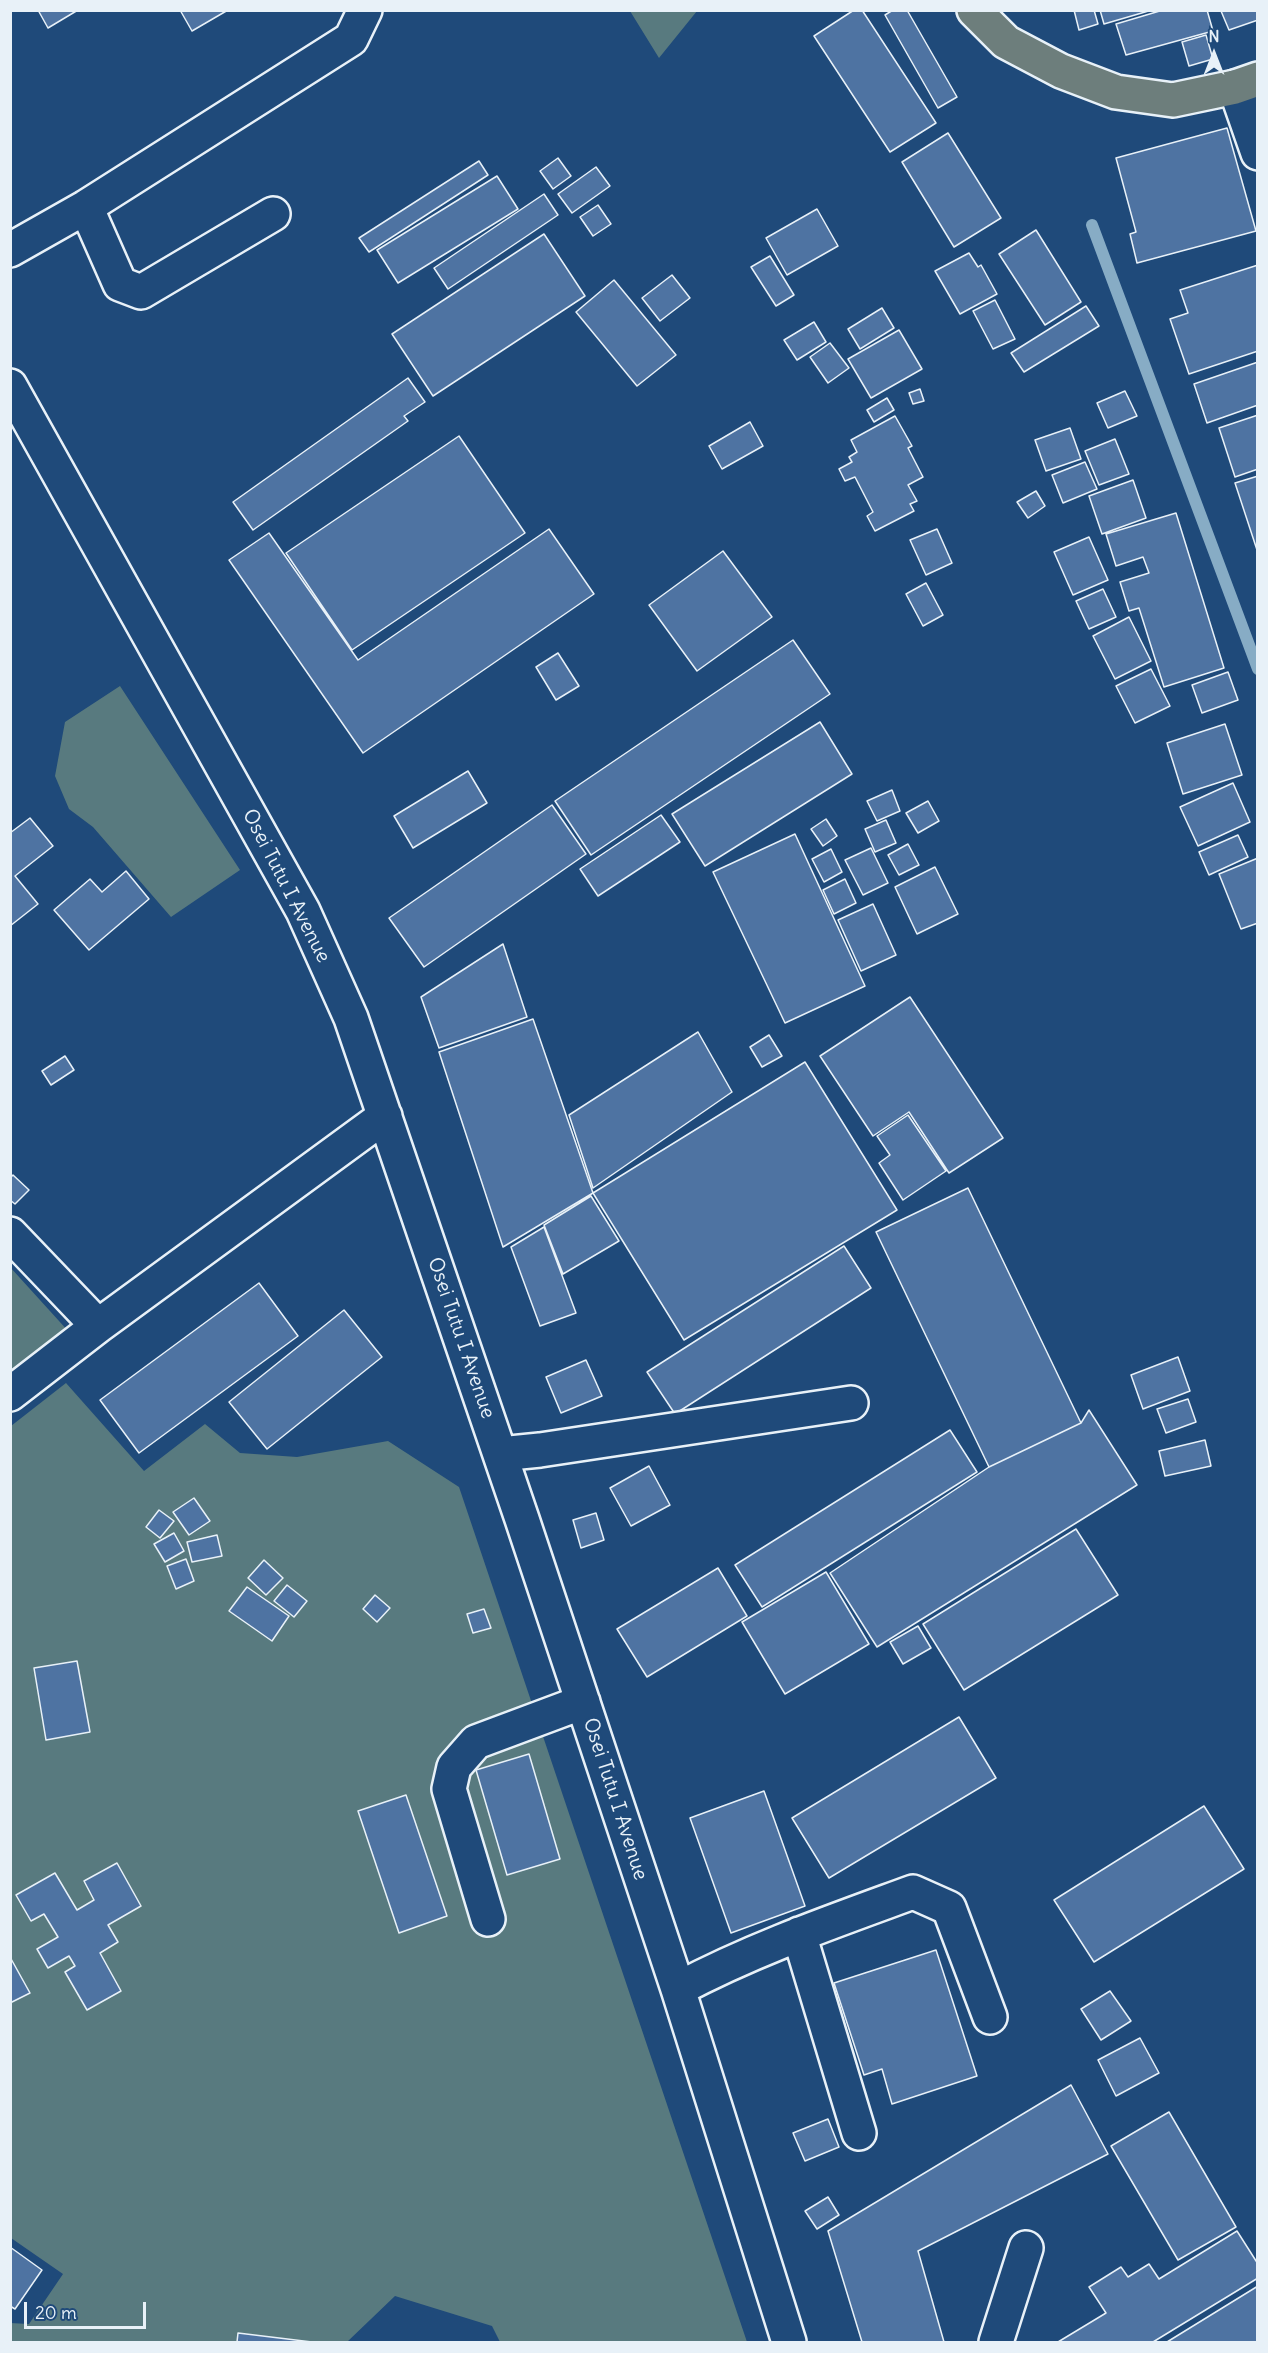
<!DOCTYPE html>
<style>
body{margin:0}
#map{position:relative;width:1268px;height:2353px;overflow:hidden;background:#1f4a7a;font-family:Delius,sans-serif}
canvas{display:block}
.frame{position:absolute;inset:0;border:12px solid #e8f1f8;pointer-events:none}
.north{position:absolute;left:1184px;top:24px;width:60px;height:60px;-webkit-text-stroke:4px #1f4a7a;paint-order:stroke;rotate:0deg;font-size:16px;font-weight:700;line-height:24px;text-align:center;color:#e8f1f8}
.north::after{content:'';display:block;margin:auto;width:21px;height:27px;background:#e8f1f8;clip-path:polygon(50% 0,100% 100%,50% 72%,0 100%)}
.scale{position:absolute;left:24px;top:2302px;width:122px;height:27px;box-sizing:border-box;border:3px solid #e8f1f8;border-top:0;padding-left:8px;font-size:18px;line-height:21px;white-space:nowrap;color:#e8f1f8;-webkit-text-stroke:4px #1f4a7a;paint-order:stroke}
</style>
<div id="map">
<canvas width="1268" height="2353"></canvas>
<div class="frame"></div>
<div class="north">N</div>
<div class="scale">20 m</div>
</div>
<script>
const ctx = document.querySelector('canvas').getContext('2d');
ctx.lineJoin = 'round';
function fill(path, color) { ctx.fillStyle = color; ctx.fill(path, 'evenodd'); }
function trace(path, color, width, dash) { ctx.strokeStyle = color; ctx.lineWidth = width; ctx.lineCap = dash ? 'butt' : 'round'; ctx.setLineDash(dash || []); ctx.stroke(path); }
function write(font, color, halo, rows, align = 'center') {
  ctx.font = font + ' Delius,sans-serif'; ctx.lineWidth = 5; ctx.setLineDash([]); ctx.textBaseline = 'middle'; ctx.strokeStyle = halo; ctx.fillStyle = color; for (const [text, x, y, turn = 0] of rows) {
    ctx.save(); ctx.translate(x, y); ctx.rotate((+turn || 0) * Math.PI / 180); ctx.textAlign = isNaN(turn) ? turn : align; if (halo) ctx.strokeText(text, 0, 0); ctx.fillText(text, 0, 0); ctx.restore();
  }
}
fill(new Path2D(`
 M 630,11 L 697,11 L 659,58 Z
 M 120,686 L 240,870 L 171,917 L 93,827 L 69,809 L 55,776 L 65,722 Z
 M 10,1267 L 69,1332 L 10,1377 Z
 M 66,1383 L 144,1471 L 205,1424 L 240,1453 L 297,1457 L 388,1441 L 459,1487 L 747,2342 L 500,2342 L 492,2326 L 395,2296 L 347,2342 L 11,2342 L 10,2323 L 29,2324 L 63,2274 L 11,2238 L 11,1426 Z`), '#587a7f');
trace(new Path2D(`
 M 1092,225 L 1258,669`), '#87acc5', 12);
const building = new Path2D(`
 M 38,10 L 78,10 L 48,28 Z
 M 180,10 L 228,10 L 192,31 Z
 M 854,10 L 862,10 L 936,123 L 890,152 L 814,36 Z
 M 893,10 L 907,10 L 957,97 L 938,108 L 885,15 Z
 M 1074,10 L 1094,10 L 1098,24 L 1079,30 Z
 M 1100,10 L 1152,10 L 1104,24 Z
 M 1163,10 L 1207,10 L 1213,31 L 1126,55 L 1116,24 Z
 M 1258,10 L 1258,20 L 1229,30 L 1221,11 Z
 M 1206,35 L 1213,59 L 1189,66 L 1182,42 Z
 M 1227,128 L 1256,231 L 1137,263 L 1130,234 L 1136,232 L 1116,158 Z
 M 948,133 L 1001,218 L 954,247 L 902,162 Z
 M 558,158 L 571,176 L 553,189 L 540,171 Z
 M 479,161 L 488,175 L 369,252 L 359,238 Z
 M 596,167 L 610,186 L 572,213 L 558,194 Z
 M 497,176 L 518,209 L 398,283 L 377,250 Z
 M 544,194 L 558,215 L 448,289 L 434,268 Z
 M 598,205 L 611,224 L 593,236 L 580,217 Z
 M 817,209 L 838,246 L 787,275 L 766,238 Z
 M 1036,230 L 1081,302 L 1045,325 L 999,254 Z
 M 544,234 L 585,296 L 433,396 L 392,334 Z
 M 969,253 L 978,267 L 981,265 L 997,294 L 960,314 L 935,271 Z
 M 770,256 L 794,295 L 776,306 L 751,267 Z
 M 1258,265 L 1258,351 L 1189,374 L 1170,319 L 1188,313 L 1180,290 Z
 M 672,275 L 690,298 L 660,321 L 642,298 Z
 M 614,280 L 676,355 L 637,386 L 576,312 Z
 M 995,300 L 1015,339 L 993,349 L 973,311 Z
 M 1086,306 L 1099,326 L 1024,372 L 1011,353 Z
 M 882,308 L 894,328 L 860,349 L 848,329 Z
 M 814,322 L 826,342 L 797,360 L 784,340 Z
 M 899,330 L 922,369 L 871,398 L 848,359 Z
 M 830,343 L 849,368 L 828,383 L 810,357 Z
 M 1258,362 L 1258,405 L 1207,423 L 1194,384 Z
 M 408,378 L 425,402 L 404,416 L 408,421 L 253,530 L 233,502 Z
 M 920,389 L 924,401 L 913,404 L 909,393 Z
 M 1125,391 L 1137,416 L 1108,428 L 1097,403 Z
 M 887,398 L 894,410 L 874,422 L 867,410 Z
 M 1258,415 L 1258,469 L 1235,477 L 1219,428 Z
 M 895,416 L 912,446 L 908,448 L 923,477 L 908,485 L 917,501 L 910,504 L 914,511 L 875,531 L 867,516 L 873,512 L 855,477 L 845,481 L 839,469 L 852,462 L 849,457 L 857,452 L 851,440 Z
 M 750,422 L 763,446 L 722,469 L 709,446 Z
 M 1070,428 L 1081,459 L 1046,471 L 1035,440 Z
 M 459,436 L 525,533 L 352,650 L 286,553 Z
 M 1115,439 L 1129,474 L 1099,485 L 1085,451 Z
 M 1085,462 L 1097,489 L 1063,503 L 1052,475 Z
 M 1258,476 L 1258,553 L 1235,483 Z
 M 1133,480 L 1146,518 L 1102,534 L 1089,496 Z
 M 1036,491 L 1045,506 L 1028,518 L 1017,502 Z
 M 1176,513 L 1224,668 L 1164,687 L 1139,608 L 1129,611 L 1120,582 L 1149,573 L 1143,557 L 1116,566 L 1106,534 Z
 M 549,529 L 594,594 L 363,753 L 229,560 L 269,533 L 358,660 Z
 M 937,529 L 952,563 L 926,575 L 910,540 Z
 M 1089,537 L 1108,580 L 1073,595 L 1054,552 Z
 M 723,551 L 772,617 L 697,671 L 649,605 Z
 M 926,583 L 943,615 L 923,626 L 906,594 Z
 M 1103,589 L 1116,617 L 1089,629 L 1076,601 Z
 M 1129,617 L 1151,661 L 1115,679 L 1093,636 Z
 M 793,640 L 830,694 L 591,855 L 555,801 Z
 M 558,653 L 579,686 L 556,700 L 536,667 Z
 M 1151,669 L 1170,706 L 1135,723 L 1116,686 Z
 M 1228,672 L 1238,700 L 1202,713 L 1192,685 Z
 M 820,722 L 852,774 L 705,866 L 672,814 Z
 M 1225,724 L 1242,775 L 1183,794 L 1167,743 Z
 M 468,771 L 487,803 L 413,848 L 394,816 Z
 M 1233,783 L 1250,822 L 1198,846 L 1180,807 Z
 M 892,790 L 900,811 L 877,821 L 867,801 Z
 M 928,801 L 939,821 L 918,833 L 906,813 Z
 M 552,805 L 586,854 L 424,967 L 389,918 Z
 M 661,815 L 680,842 L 598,896 L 580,869 Z
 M 30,818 L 53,846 L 15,876 L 38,904 L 10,926 L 10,833 Z
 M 826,819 L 837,836 L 823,846 L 811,829 Z
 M 886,820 L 896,843 L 875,852 L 865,829 Z
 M 795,834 L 865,986 L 785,1023 L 713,872 Z
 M 1238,835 L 1248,857 L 1209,875 L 1199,852 Z
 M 908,844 L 919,865 L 899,875 L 888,855 Z
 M 871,848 L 888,883 L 863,895 L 845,860 Z
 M 831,849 L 842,872 L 824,882 L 812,859 Z
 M 1258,858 L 1258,923 L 1241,929 L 1219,874 Z
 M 935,867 L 958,914 L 917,934 L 895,887 Z
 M 126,871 L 149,899 L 89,950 L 54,910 L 90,879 L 102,892 Z
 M 845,879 L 856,903 L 834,914 L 823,890 Z
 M 873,904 L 896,955 L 861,971 L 838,920 Z
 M 503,944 L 527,1017 L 439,1048 L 421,997 Z
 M 910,997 L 1003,1138 L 949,1173 L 909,1112 L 873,1136 L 820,1056 Z
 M 533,1019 L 593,1193 L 503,1247 L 439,1052 Z
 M 698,1032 L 732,1092 L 593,1188 L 569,1115 Z
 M 769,1035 L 782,1056 L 762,1067 L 750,1047 Z
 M 65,1056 L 74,1070 L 51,1085 L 42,1071 Z
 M 805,1062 L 897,1210 L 684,1340 L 593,1193 Z
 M 908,1115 L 946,1171 L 903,1200 L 879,1163 L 890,1155 L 877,1136 Z
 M 13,1175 L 29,1190 L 15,1204 L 10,1200 L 10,1178 Z
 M 968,1188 L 1081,1423 L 989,1467 L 876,1232 Z
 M 591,1196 L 619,1241 L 563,1274 L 544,1225 Z
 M 544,1227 L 576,1313 L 540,1326 L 511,1247 Z
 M 844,1246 L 871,1288 L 675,1414 L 647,1372 Z
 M 259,1283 L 298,1336 L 139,1453 L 100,1400 Z
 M 344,1310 L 382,1357 L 267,1449 L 229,1402 Z
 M 1178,1357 L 1190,1391 L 1143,1409 L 1131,1375 Z
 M 586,1360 L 602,1396 L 561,1413 L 546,1377 Z
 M 1188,1399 L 1196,1422 L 1166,1433 L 1157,1409 Z
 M 1089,1410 L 1137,1485 L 877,1647 L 830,1573 L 989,1467 L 1081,1423 Z
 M 950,1430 L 977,1472 L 762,1607 L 735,1565 Z
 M 1205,1440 L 1211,1466 L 1165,1476 L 1159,1451 Z
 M 649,1466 L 670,1505 L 631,1526 L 610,1488 Z
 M 194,1498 L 210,1521 L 189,1535 L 173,1512 Z
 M 159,1510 L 174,1521 L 160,1538 L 146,1527 Z
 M 596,1513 L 604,1540 L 581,1548 L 573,1520 Z
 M 1076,1529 L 1118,1595 L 964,1690 L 923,1624 Z
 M 174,1533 L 184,1551 L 165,1562 L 154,1544 Z
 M 217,1535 L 222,1556 L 192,1562 L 187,1542 Z
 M 186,1559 L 194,1581 L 176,1589 L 167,1566 Z
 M 264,1560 L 283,1578 L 266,1595 L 248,1578 Z
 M 718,1568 L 747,1616 L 647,1677 L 617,1629 Z
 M 826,1572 L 869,1644 L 785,1694 L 742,1622 Z
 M 287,1585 L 307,1601 L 294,1617 L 274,1601 Z
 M 247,1587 L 289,1616 L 272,1641 L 229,1611 Z
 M 375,1595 L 390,1608 L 377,1622 L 363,1609 Z
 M 484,1609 L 491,1628 L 473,1633 L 467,1614 Z
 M 918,1626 L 931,1648 L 903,1664 L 890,1642 Z
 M 77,1661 L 90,1732 L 46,1740 L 34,1668 Z
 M 959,1717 L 996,1778 L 829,1878 L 792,1818 Z
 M 529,1754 L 560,1859 L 507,1875 L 476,1770 Z
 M 764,1791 L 805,1906 L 731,1933 L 690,1818 Z
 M 406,1795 L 447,1916 L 399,1933 L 358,1811 Z
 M 1204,1806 L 1244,1869 L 1094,1962 L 1054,1900 Z
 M 117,1863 L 141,1906 L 108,1925 L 118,1942 L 100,1953 L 121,1991 L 87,2010 L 65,1972 L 75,1966 L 69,1956 L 48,1968 L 37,1949 L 58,1937 L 44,1914 L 31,1921 L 16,1895 L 55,1873 L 77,1910 L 94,1900 L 84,1881 Z
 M 936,1950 L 977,2076 L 892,2104 L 882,2069 L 864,2075 L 834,1983 Z
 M 10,1957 L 30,1993 L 10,2003 Z
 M 1110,1991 L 1131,2021 L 1101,2040 L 1081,2009 Z
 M 1140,2038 L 1159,2073 L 1116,2096 L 1098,2060 Z
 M 1071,2085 L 1108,2154 L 918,2251 L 944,2342 L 862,2342 L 828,2231 Z
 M 1169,2112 L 1236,2227 L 1178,2260 L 1111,2146 Z
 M 828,2119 L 839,2147 L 805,2161 L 793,2133 Z
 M 828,2197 L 839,2215 L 817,2229 L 805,2211 Z
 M 1237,2231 L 1258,2264 L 1258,2278 L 1153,2342 L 1058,2342 L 1106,2313 L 1089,2287 L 1121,2267 L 1128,2277 L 1149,2264 L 1159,2279 Z
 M 10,2247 L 42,2270 L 15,2309 L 10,2306 Z
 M 1258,2286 L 1258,2342 L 1167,2342 Z
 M 238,2333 L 312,2342 L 237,2342 Z`);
fill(building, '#4e73a2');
trace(building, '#e8f1f8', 1.5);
const minor = new Path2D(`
 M 1235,87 L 1258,153
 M 86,207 L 120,284 L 141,292 L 273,214
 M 10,250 L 86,207 L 351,39 L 365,10
 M 10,386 L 303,911 L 351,1018 L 522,1519 L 678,1989 L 789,2342
 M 10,1234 L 98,1326
 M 10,1394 L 98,1326 L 385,1116
 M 500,1454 L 540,1450 L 851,1403
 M 488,1919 L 449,1789 L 454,1767 L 476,1742 L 583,1702
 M 799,1934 L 859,2133
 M 678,1989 C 753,1949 834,1921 913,1892 L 949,1908 L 990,2017
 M 996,2342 L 1026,2248`);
const major = new Path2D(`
 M 974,10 L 1006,42 L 1061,71 L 1116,92 L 1173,100 L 1235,87 L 1258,79`);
trace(minor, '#e8f1f8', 38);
trace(major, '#e8f1f8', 38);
trace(minor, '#1f4a7a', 33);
trace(major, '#6d7e7c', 33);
write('20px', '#e8f1f8', '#1f4a7a', [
 ["Osei Tutu I Avenue",286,886,63],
 ["Osei Tutu I Avenue",461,1338,71],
 ["Osei Tutu I Avenue",615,1799,72]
]);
</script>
